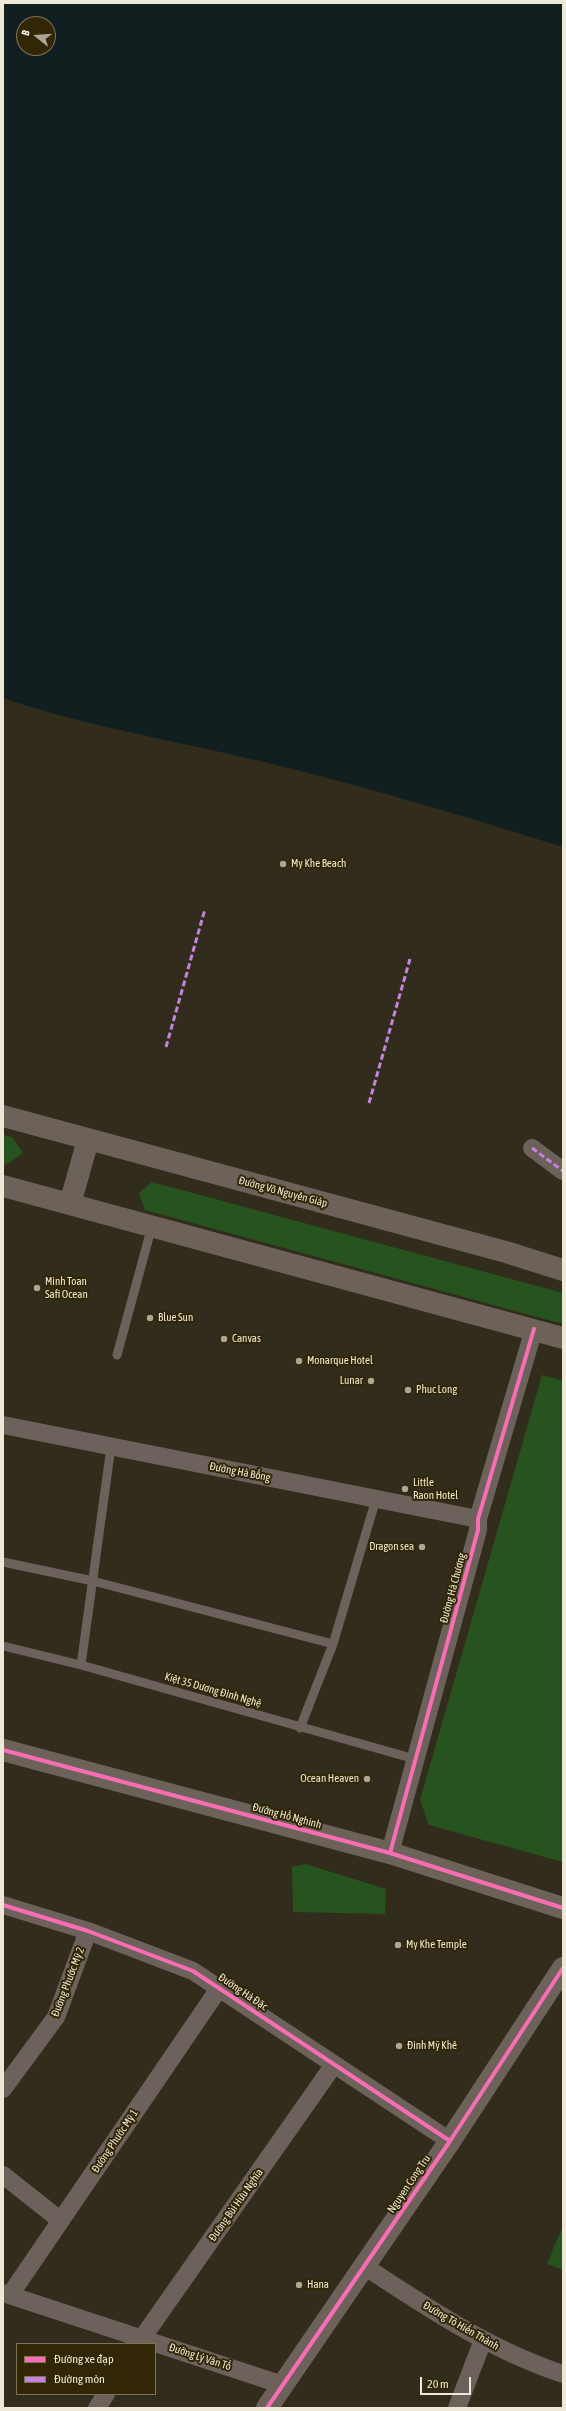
<!DOCTYPE html>
<meta charset="utf-8">
<style>
body{margin:0}
#map{position:relative;width:566px;height:2411px;overflow:hidden;background:#312c1b;font-family:"Asap Condensed",sans-serif}
canvas{display:block}
.frame{position:absolute;inset:0;border:4px solid #eee8d6;pointer-events:none}
.legend{position:absolute;left:16px;top:2343px;width:140px;height:52px;box-sizing:border-box;background:#312706;border:1px solid #7d7459;margin:0;padding:5px 7px;list-style:none;font-size:12px;color:#eee8d6}
.legend li{display:flex;align-items:center;gap:8px;height:20px}
.legend b{width:20px;border:1px solid #7d7459}
.north{position:absolute;left:16px;top:16px;width:40px;height:40px;box-sizing:border-box;background:#312706;border:1px solid #7d7459;border-radius:50%;rotate:287deg;font-size:11px;font-weight:700;line-height:16px;text-align:center;color:#eee8d6}
.north::after{content:'';display:block;margin:auto;width:14px;height:18px;background:#aca695;clip-path:polygon(50% 0,100% 100%,50% 72%,0 100%)}
.scale{position:absolute;left:420px;top:2377px;width:51px;height:18px;box-sizing:border-box;border:2px solid #eee8d6;border-top:0;padding-left:5px;font-size:12px;line-height:14px;white-space:nowrap;color:#eee8d6;-webkit-text-stroke:3px #312706;paint-order:stroke}
</style>
<div id="map">
<canvas width="566" height="2411"></canvas>
<div class="frame"></div>
<ul class="legend">
<li><b style="height:5px;background:#f96db3"></b>Đường xe đạp</li>
<li><b style="height:5px;background:#c483df"></b>Đường mòn</li>
</ul>
<div class="north">B</div>
<div class="scale">20 m</div>
</div>
<script>
const ctx = document.querySelector('canvas').getContext('2d');
ctx.lineJoin = 'round';
function fill(path, color) { ctx.fillStyle = color; ctx.fill(path, 'evenodd'); }
function trace(path, color, width, dash) { ctx.strokeStyle = color; ctx.lineWidth = width; ctx.lineCap = dash ? 'butt' : 'round'; ctx.setLineDash(dash || []); ctx.stroke(path); }
function write(font, color, halo, rows, align = 'center') {
  ctx.font = font + ' "Asap Condensed",sans-serif'; ctx.lineWidth = 4; ctx.setLineDash([]); ctx.textBaseline = 'middle'; ctx.strokeStyle = halo; ctx.fillStyle = color; for (const [text, x, y, turn = 0] of rows) {
    ctx.save(); ctx.translate(x, y); ctx.rotate((+turn || 0) * Math.PI / 180); ctx.textAlign = isNaN(turn) ? turn : align; if (halo) ctx.strokeText(text, 0, 0); ctx.fillText(text, 0, 0); ctx.restore();
  }
}
fill(new Path2D(`
 M 3,1135 L 12,1137 L 23,1153 L 4,1166 Z
 M 152,1182 L 563,1293 L 563,1324 L 145,1210 L 139,1193 Z
 M 542,1375 L 563,1381 L 563,1862 L 429,1825 L 420,1800 Z
 M 305,1864 L 386,1889 L 385,1914 L 293,1912 L 292,1867 Z
 M 561,2230 L 563,2231 L 563,2270 L 547,2264 Z`), '#27541e');
fill(new Path2D(`
 M 3,3 L 563,3 L 563,847 C 464,816 364,786 264,762 C 177,741 88,727 3,698 ZM 24,24 L 48,24 L 48,48 L 24,48 Z`), '#111f21');
trace(new Path2D(`
 M 117,1355 L 152,1226
 M 3,1562 L 93,1581 L 333,1644
 M 3,1646 L 81,1665 L 415,1759
 M 81,1665 L 111,1447
 M 300,1728 L 333,1644 L 376,1499`), '#6c615b', 9);
trace(new Path2D(`
 M 532,1148 L 563,1171
 M 3,1425 L 478,1519
 M 390,1853 L 478,1530 L 478,1519 L 534,1329
 M 3,1905 L 88,1931 L 193,1971 L 450,2141
 M 3,2089 L 56,2017 L 88,1931
 M 3,2175 L 60,2220
 M 364,2266 C 428,2308 490,2350 563,2374
 M 3,2293 L 283,2385
 M 10,2295 L 220,1987
 M 138,2344 L 333,2066
 M 97,2408 L 106,2394
 M 457,2408 L 483,2340`), '#6c615b', 18);
trace(new Path2D(`
 M 3,1116 L 506,1252 L 563,1270
 M 3,1186 L 563,1338
 M 70,1204 L 88,1140
 M 3,1750 L 390,1853 L 563,1908
 M 267,2408 L 450,2141 L 563,1968`), '#6d625a', 22);
trace(new Path2D(`
 M 166,1047 L 205,909
 M 369,1103 L 410,959
 M 532,1148 L 563,1171`), '#c483df', 3, [6, 3]);
trace(new Path2D(`
 M 3,1750 L 390,1853 L 563,1908
 M 390,1853 L 478,1530 L 478,1519 L 534,1329
 M 3,1905 L 88,1931 L 193,1971 L 450,2141
 M 267,2408 L 450,2141 L 563,1968`), '#f96db3', 4);
for (const [x, y, r, color] of [
 [283,864,4,"#aca695"],
 [37,1288,4,"#aca695"],
 [150,1318,4,"#aca695"],
 [224,1339,4,"#aca695"],
 [299,1361,4,"#aca695"],
 [371,1381,4,"#aca695"],
 [408,1390,4,"#aca695"],
 [405,1489,4,"#aca695"],
 [422,1547,4,"#aca695"],
 [367,1779,4,"#aca695"],
 [398,1945,4,"#aca695"],
 [399,2046,4,"#aca695"],
 [299,2285,4,"#aca695"]
]) { const dot = new Path2D(); dot.arc(x, y, r, 0, 2 * Math.PI); ctx.fillStyle = color; ctx.fill(dot); trace(dot, '#312706', 1.5); }
write('11px', '#eee8d6', '#312706', [
 ["My Khe Beach",291,864],
 ["Minh Toan",45,1282],
 ["Safi Ocean",45,1295],
 ["Blue Sun",158,1318],
 ["Canvas",232,1339],
 ["Monarque Hotel",307,1361],
 ["Lunar",363,1381,"right"],
 ["Phuc Long",416,1390],
 ["Little",413,1483],
 ["Raon Hotel",413,1496],
 ["Dragon sea",414,1547,"right"],
 ["Ocean Heaven",359,1779,"right"],
 ["My Khe Temple",406,1945],
 ["Đình Mỹ Khê",407,2046],
 ["Hana",307,2285]
], 'left');
write('11px', '#eee8d6', '#312706', [
 ["Đường Võ Nguyên Giáp",283,1192,15],
 ["Đường Hà Bổng",240,1472,11],
 ["Đường Hà Chương",453,1588,-75],
 ["Kiệt 35 Dương Đình Nghệ",213,1690,16],
 ["Đường Hồ Nghinh",287,1816,15],
 ["Đường Phước Mỹ 2",68,1982,-69],
 ["Đường Hà Đặc",243,1992,34],
 ["Đường Phước Mỹ 1",115,2141,-56],
 ["Nguyen Cong Tru",409,2184,-56],
 ["Đường Bùi Hữu Nghĩa",236,2205,-55],
 ["Đường Tô Hiến Thành",461,2326,30],
 ["Đường Lý Văn Tố",200,2357,18]
]);
</script>
